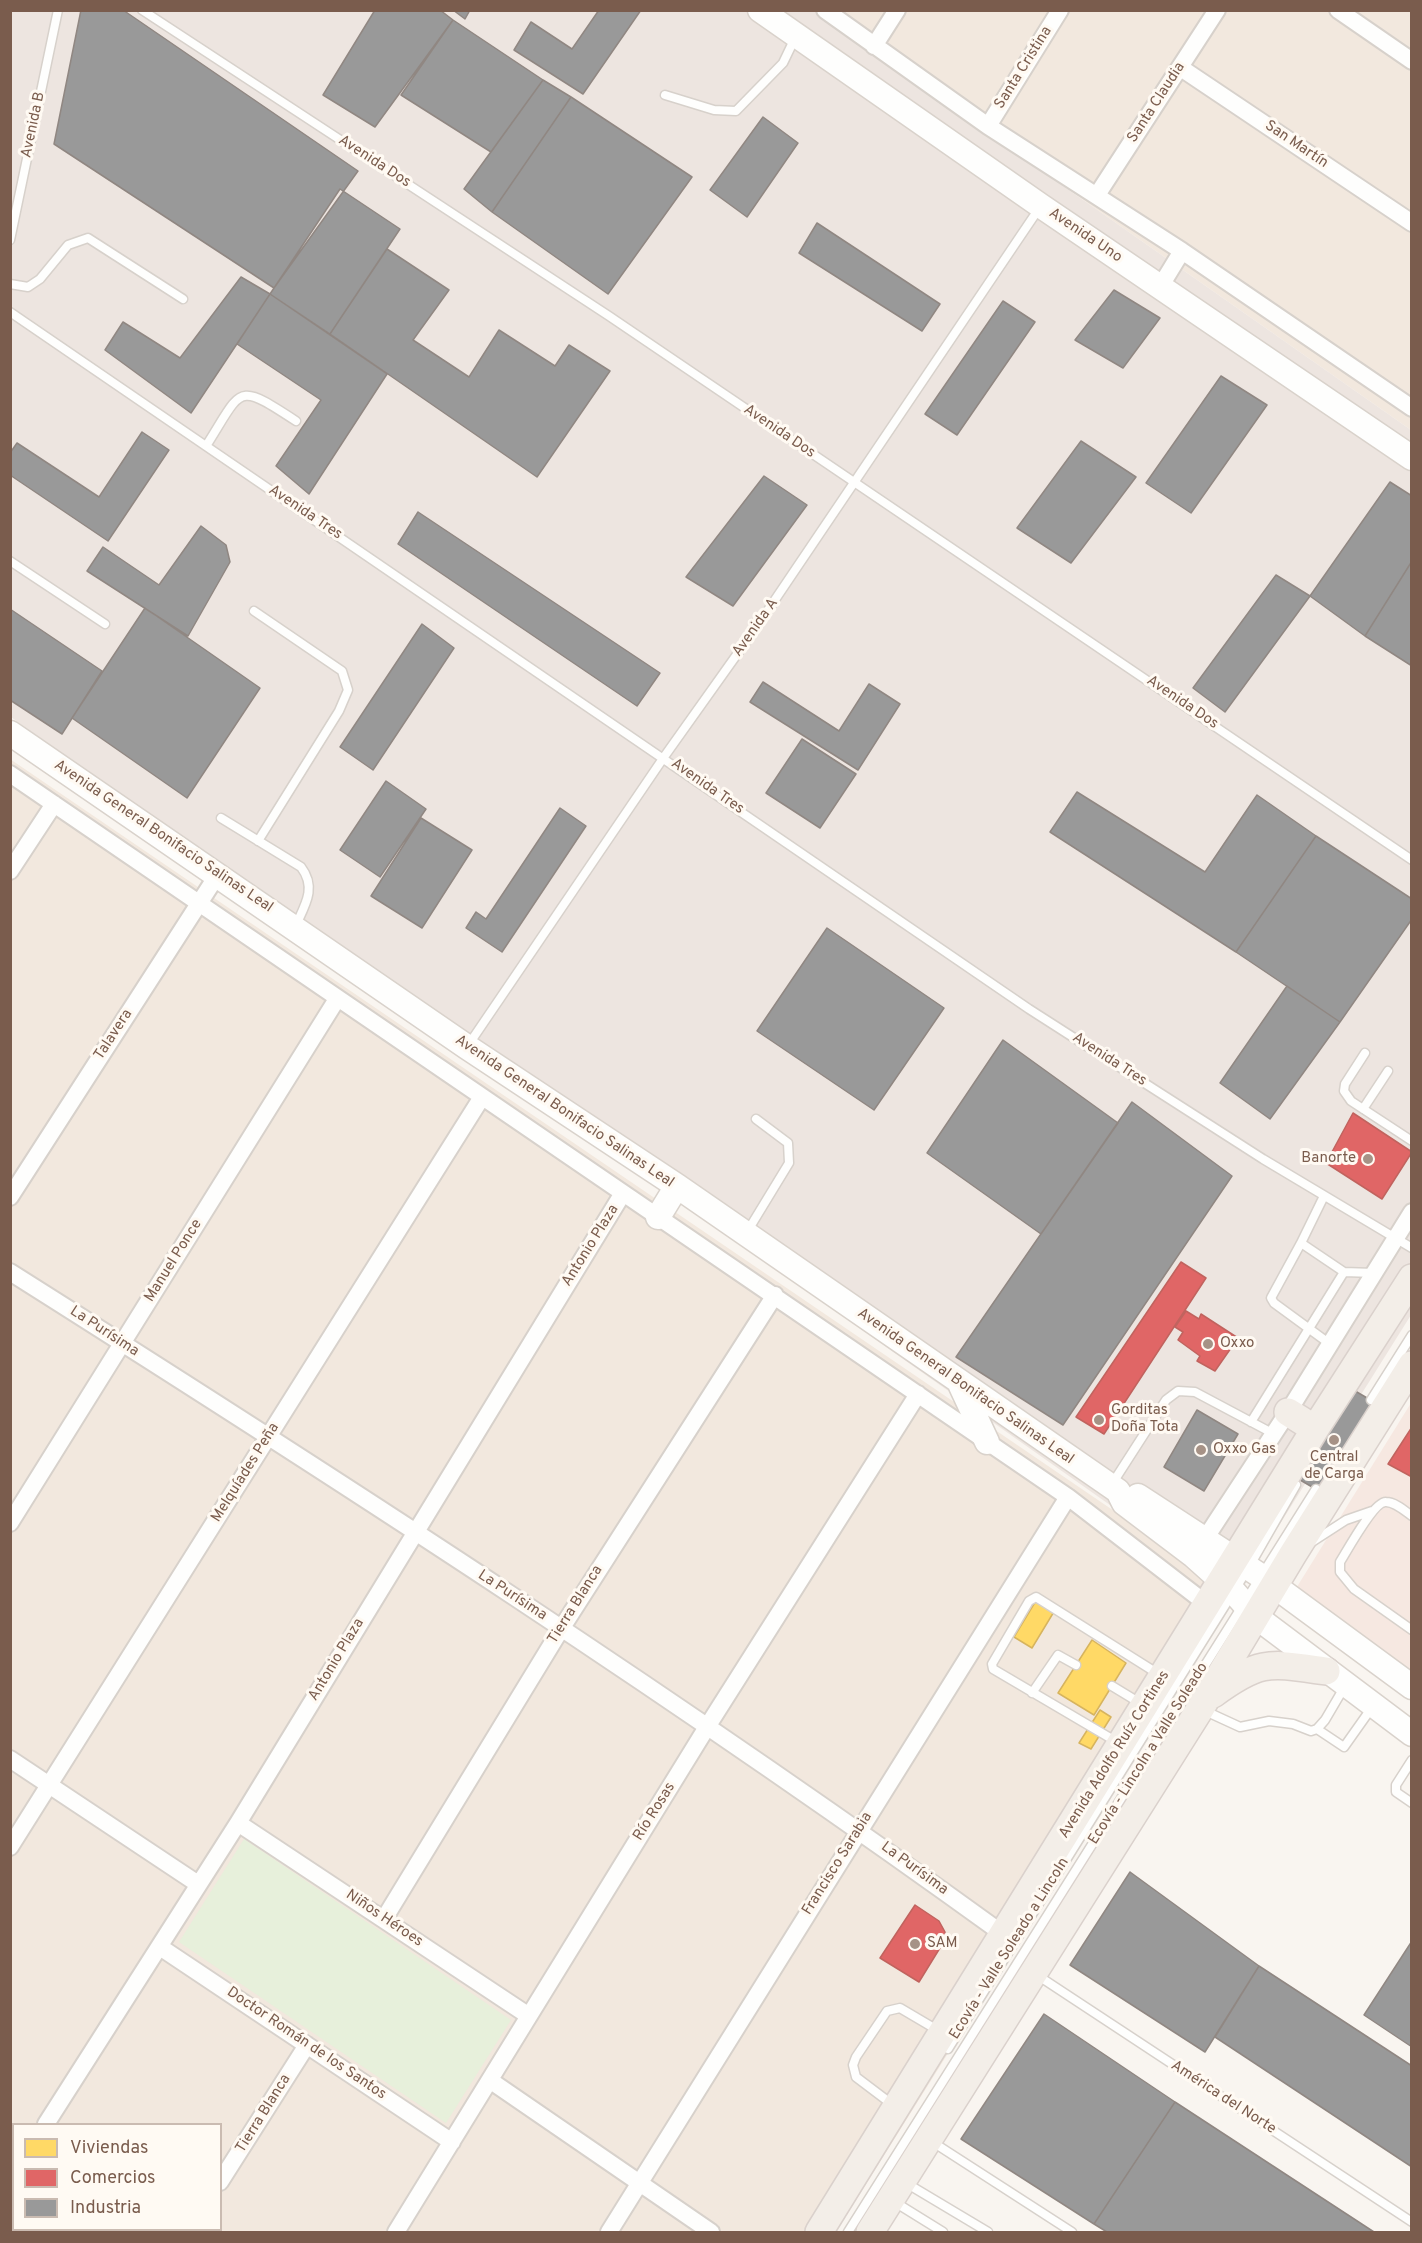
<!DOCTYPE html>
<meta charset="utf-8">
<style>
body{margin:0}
#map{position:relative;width:1422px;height:2243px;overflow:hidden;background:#f9f5f0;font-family:Overpass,sans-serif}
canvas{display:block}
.frame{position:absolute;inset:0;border:12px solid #7a5c4d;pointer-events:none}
.legend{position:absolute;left:12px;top:2123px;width:210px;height:108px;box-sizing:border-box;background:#fffaf3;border:2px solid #cabbb1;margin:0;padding:8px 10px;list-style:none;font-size:18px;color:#7a5c4d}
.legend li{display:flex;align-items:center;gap:12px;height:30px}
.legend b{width:30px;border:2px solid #cabbb1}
</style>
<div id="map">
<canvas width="1422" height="2243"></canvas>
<div class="frame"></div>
<ul class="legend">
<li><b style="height:16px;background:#ffd966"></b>Viviendas</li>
<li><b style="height:16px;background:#e06666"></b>Comercios</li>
<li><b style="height:16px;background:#999"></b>Industria</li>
</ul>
</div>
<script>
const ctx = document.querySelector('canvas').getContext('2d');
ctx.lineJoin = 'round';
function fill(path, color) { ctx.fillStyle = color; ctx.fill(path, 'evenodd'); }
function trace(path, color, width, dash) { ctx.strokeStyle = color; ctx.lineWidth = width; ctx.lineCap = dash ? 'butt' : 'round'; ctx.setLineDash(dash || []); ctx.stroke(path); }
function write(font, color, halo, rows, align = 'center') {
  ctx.font = font + ' Overpass,sans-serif'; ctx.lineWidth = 6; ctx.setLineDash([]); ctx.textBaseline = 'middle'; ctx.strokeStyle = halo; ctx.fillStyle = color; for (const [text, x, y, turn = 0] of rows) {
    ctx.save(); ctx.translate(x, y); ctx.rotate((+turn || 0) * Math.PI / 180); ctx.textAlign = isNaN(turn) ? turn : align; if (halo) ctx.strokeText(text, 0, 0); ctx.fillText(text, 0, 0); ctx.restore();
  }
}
fill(new Path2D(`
 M 814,11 L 1411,11 L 1411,430 Z
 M 10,759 L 1236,1594 L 836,2232 L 11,2232 ZM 14,2124 L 220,2124 L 220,2230 L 14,2230 Z`), '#f2e8de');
fill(new Path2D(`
 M 1411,1403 L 1411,1673 L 1295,1590 Z`), '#f6e8e1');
fill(new Path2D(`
 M 11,11 L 814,11 L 1411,430 L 1411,1315 L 1236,1594 L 634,1169 L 11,717 Z`), '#ede5e0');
fill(new Path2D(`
 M 244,1839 L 511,2020 L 446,2123 L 179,1942 Z`), '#e7f0db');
const homes = new Path2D(`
 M 1037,1599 L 1055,1610 L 1032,1648 L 1014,1637 Z
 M 1092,1640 L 1126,1663 L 1094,1715 L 1058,1693 Z
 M 1100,1710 L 1111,1717 L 1091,1749 L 1079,1743 Z`);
fill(homes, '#ffd966');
trace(homes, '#d7b45e', 1.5);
const shops = new Path2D(`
 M 1353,1113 L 1412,1152 L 1382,1199 L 1326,1163 Z
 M 1181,1262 L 1206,1278 L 1104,1434 L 1076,1417 Z
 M 1186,1311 L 1199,1319 L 1201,1314 L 1238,1338 L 1215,1371 L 1197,1361 L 1200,1356 L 1178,1340 L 1183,1332 L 1175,1327 Z
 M 1412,1427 L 1412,1477 L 1388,1464 Z
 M 915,1905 L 939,1921 L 945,1932 L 943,1943 L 919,1982 L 880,1958 Z`);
fill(shops, '#e06666');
trace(shops, '#c1635e', 1.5);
const industry = new Path2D(`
 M 81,10 L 123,10 L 358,171 L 274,288 L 54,144 Z
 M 375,10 L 440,10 L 453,20 L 375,127 L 323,95 Z
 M 453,10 L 470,10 L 465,19 Z
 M 599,10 L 641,10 L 583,94 L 514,50 L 531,22 L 572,49 Z
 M 453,20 L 543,80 L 491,152 L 401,95 Z
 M 543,80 L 571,97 L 492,212 L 464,189 Z
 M 571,97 L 692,177 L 608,294 L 492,212 Z
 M 763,117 L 798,143 L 747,217 L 710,190 Z
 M 340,189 L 400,229 L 330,334 L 270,294 Z
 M 817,223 L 940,304 L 922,331 L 799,253 Z
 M 387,249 L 449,290 L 413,340 L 469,377 L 499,330 L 555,366 L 569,345 L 610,371 L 537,477 L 330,334 Z
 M 241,277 L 270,294 L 191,413 L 105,350 L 123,322 L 180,358 Z
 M 1114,290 L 1160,318 L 1123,368 L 1075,340 Z
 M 270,294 L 387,374 L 309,494 L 276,466 L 321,400 L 237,344 Z
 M 1003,301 L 1035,322 L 957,435 L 925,414 Z
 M 1221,376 L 1267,405 L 1191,513 L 1146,483 Z
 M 142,432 L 169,450 L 108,541 L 10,475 L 10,453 L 17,443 L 99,497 Z
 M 1081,441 L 1136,477 L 1071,563 L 1017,528 Z
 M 764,476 L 807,505 L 733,606 L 686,577 Z
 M 1390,482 L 1412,496 L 1412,561 L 1365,636 L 1310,596 Z
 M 418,512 L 660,673 L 637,706 L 398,544 Z
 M 201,526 L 226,545 L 230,562 L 188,636 L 87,571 L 103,547 L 159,585 Z
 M 1412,561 L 1412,666 L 1365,636 Z
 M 1276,575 L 1310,596 L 1225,712 L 1193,688 Z
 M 145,608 L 260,688 L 187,798 L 72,718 Z
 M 10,609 L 102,671 L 62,734 L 10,700 Z
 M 422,624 L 454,648 L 373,770 L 340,747 Z
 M 763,682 L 839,731 L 869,684 L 900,704 L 858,770 L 750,702 Z
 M 802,739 L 856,774 L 820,828 L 766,793 Z
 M 386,781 L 426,809 L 380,877 L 340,850 Z
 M 1077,792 L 1205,872 L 1257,795 L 1316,836 L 1236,952 L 1050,832 Z
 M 560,808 L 586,826 L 502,952 L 466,928 L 476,912 L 486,919 Z
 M 421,818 L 472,850 L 422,928 L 371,896 Z
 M 1316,836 L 1412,899 L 1412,919 L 1340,1022 L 1236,952 Z
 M 827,928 L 944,1008 L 874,1110 L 757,1031 Z
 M 1287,986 L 1340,1022 L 1270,1119 L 1220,1083 Z
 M 1003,1040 L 1118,1123 L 1041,1234 L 927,1153 Z
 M 1132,1102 L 1232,1176 L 1063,1425 L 956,1357 Z
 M 1350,1388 L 1374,1402 L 1319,1491 L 1295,1477 Z
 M 1197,1410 L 1238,1434 L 1204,1491 L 1164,1467 Z
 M 1130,1872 L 1259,1966 L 1205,2052 L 1070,1965 Z
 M 1412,1941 L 1412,2047 L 1364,2015 Z
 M 1259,1966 L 1412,2066 L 1412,2167 L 1215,2037 Z
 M 1044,2014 L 1175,2102 L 1094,2224 L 961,2139 Z
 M 1175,2102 L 1374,2232 L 1107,2232 L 1094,2224 Z`);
fill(industry, '#999');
trace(industry, '#908782', 1.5);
const lane = new Path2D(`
 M 142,10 L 609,316 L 1412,860
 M 665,95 L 714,110 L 736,111 L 783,63 L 795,38
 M 10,240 L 58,10
 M 10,284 L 28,287 L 40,279 L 68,245 L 88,238 L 183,299
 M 10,312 L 1029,1009 L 1263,1159 L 1412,1248
 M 206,446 C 243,388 235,381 296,421
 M 10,561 L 105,624
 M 254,611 L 342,671 L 348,690 L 339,711 L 258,841
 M 221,818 L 301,867 C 317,888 305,905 295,927
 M 467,1047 L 664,757 L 760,622 L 1040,207
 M 1365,1053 L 1345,1084 L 1344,1091 L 1351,1101 L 1412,1141
 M 1363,1109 L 1388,1071
 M 1324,1196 L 1301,1243 L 1344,1272
 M 747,1232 L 789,1163 L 788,1143 L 756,1119
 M 1301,1243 L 1271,1298 L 1274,1303 L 1330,1344
 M 1371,1400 L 1412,1335
 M 1251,1422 L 1344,1272 L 1374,1273
 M 1112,1484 L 1166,1400 L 1178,1391 L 1195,1392 L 1274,1434
 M 1412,1516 C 1405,1511 1395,1502 1386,1502 C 1374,1501 1347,1551 1340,1562 L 1340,1572 L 1354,1589 L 1412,1630
 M 1312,1542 L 1346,1520 L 1372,1511
 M 1112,1686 L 1140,1703
 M 1032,1693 L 1058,1655 L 1076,1665
 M 1203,1710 L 1240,1727 L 1269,1721 L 1293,1724 L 1311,1731 L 1317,1729 L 1325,1720 L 1345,1686
 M 1317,1729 L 1344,1747 L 1373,1706
 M 1117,1742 L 993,1669 L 992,1664 L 1029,1601 L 1036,1597 L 1160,1675
 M 1412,1760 L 1396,1785 L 1396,1792 L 1412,1803
 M 1037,1975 L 1412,2222
 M 948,2049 L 1249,1567 L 1296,1485
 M 893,2105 L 856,2077 L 853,2065 L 856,2057 L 887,2011 L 900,2008 L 939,2031
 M 931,2141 L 1072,2232
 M 906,2183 L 988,2232
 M 893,2201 L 943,2232
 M 848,2232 L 1316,1489`);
const street = new Path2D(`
 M 825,10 L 988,126 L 1182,251 L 1412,408
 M 1338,10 L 1412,61
 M 874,46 L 897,10
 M 1181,68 L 1412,223
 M 988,126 L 1060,10
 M 1097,195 L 1217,10
 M 1160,287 L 1182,251
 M 10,774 L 1068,1497 L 1208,1605
 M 10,871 L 54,804
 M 10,1197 L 218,874
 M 10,1272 C 347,1485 681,1701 1003,1934
 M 10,1523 L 337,999
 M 1199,1548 L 1288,1412 L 1412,1212
 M 10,1759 L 198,1884
 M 238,1823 L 529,2016
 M 10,1847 L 482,1097
 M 384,1919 L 561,1629 L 775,1295
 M 160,1947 L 452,2142
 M 491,2081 L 711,2232
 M 46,2124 L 238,1823 L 623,1193
 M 10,2180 L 14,2175
 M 220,2182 L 307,2045
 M 10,2228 L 18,2232
 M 189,2232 L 191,2230
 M 396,2232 L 707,1727 L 918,1394
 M 609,2232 L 1068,1497`);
const secondary = new Path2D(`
 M 760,10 L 1041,206 L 1412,458
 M 10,733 L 467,1047 L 677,1186 L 1118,1491 L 1124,1503 L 1194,1556 L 1233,1591 L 1255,1616 L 1412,1734
 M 658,1217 L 677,1186
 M 961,1386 L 987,1442
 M 1138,1496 L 1261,1576 L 1412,1687`);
const primary = new Path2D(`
 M 1288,1412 L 1315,1429
 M 1213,1694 C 1261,1659 1269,1663 1326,1671
 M 819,2232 L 1315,1429 L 1412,1278
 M 870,2232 L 1200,1709 L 1293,1554 L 1412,1365`);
trace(lane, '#d7d1cb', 11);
trace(street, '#d7d1cb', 20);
trace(secondary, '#d9d2cb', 27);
trace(primary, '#dad1cc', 30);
trace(lane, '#fefefd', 8);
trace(street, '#fefefd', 16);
trace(secondary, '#fefefd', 24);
trace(primary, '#f3eee8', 27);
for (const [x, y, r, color] of [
 [1368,1159,6,"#a69286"],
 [1208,1344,6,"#a69286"],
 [1099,1420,6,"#a69286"],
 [1334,1440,6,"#a69286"],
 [1201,1450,6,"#a69286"],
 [915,1944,6,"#a69286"]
]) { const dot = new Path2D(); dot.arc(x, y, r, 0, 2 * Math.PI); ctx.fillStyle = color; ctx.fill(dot); trace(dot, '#fffaf3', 2); }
write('15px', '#7a5c4d', '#fffaf3', [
 ["Santa Cristina",1024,68,-58],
 ["Santa Claudia",1157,103,-57],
 ["Avenida B",34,125,-78],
 ["San Martín",1296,145,34],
 ["Avenida Dos",374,162,33],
 ["Avenida Uno",1085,236,34],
 ["Avenida Dos",779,432,34],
 ["Avenida Tres",305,513,34],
 ["Avenida A",756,628,-55],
 ["Avenida Dos",1182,703,34],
 ["Avenida Tres",707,787,35],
 ["Avenida General Bonifacio Salinas Leal",163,837,34],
 ["Talavera",114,1035,-57],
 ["Avenida Tres",1109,1060,33],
 ["Avenida General Bonifacio Salinas Leal",564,1112,34],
 ["Antonio Plaza",591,1246,-58],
 ["Manuel Ponce",174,1261,-58],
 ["La Purísima",104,1332,33],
 ["Avenida General Bonifacio Salinas Leal",965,1387,35],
 ["Melquíades Peña",246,1473,-58],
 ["La Purísima",512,1596,33],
 ["Tierra Blanca",576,1605,-58],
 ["Antonio Plaza",337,1660,-59],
 ["Ecovía - Lincoln a Valle Soleado",1149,1754,-58],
 ["Avenida Adolfo Ruíz Cortines",1115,1755,-58],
 ["Río Rosas",655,1812,-58],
 ["Francisco Sarabia",838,1864,-58],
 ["La Purísima",914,1869,36],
 ["Niños Héroes",384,1919,34],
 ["Ecovía - Valle Soleado a Lincoln",1010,1949,-58],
 ["Doctor Román de los Santos",306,2044,34],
 ["América del Norte",1223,2098,33],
 ["Tierra Blanca",264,2114,-58]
]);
write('15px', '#7a5c4d', '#fffaf3', [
 ["Banorte",1356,1159,"right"],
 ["Oxxo",1220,1344],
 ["Gorditas",1111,1411],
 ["Doña Tota",1111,1428],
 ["Oxxo Gas",1213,1450],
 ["Central",1334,1458,"center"],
 ["de Carga",1334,1475,"center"],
 ["SAM",927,1944]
], 'left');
</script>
